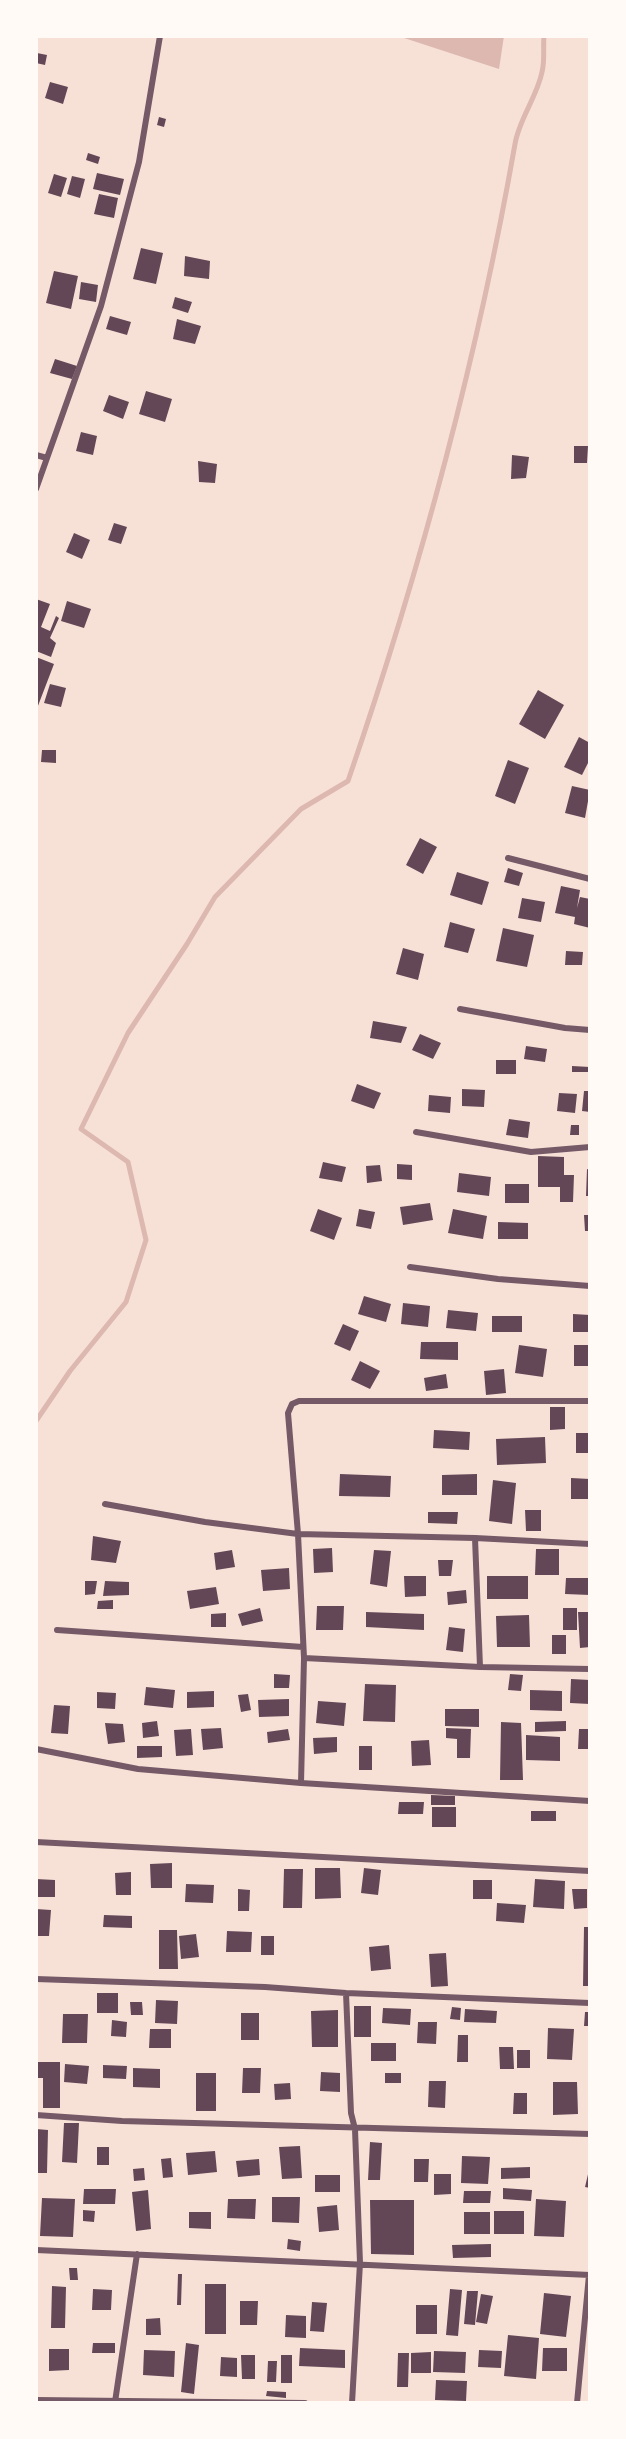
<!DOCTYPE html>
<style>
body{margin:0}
#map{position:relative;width:626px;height:2439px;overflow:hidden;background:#f7e1d7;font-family:Barlow,sans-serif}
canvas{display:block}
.frame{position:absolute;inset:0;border:38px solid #fffaf5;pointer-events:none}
</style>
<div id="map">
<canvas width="626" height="2439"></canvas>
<div class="frame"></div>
</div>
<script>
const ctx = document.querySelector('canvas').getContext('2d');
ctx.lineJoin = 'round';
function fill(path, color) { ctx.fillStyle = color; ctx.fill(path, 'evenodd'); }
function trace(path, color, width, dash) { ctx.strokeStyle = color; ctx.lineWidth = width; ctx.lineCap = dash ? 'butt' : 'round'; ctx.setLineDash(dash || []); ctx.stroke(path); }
fill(new Path2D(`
 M 398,36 L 504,36 L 499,69 Z`), '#dcb8b0');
trace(new Path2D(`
 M 36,1421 L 70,1371 L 126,1302 L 146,1240 L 128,1162 L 81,1129 L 128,1033 L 187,944 L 215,897 L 301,809 L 348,781 C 419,574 477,360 515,144 C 519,119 537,97 542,72 C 545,61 543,48 544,36`), '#dcb8b0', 5);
fill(new Path2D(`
 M 37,53 L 47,55 L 45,65 L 36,63 Z
 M 50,82 L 68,87 L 63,104 L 45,98 Z
 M 159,117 L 166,119 L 164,127 L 157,125 Z
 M 88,153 L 100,157 L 98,164 L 86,160 Z
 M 97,173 L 124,179 L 120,195 L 93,189 Z
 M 54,174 L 67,178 L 61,197 L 48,193 Z
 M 72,176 L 85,179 L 80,198 L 67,194 Z
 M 99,194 L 118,198 L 114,218 L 94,214 Z
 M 141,248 L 163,253 L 156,284 L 133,279 Z
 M 185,256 L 210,261 L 209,279 L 184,276 Z
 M 54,271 L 78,276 L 71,309 L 46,303 Z
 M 81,282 L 98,285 L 96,302 L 79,299 Z
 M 175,297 L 192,302 L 188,313 L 172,308 Z
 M 110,316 L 131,322 L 127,335 L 106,329 Z
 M 177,319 L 201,326 L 195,344 L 173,339 Z
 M 55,359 L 77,366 L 72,379 L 50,373 Z
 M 146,391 L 172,399 L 165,422 L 139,414 Z
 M 109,395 L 129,402 L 123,419 L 103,411 Z
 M 81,432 L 97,436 L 93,455 L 76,451 Z
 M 574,446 L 588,446 L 587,463 L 574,463 Z
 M 512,455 L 529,457 L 526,478 L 511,479 Z
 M 198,461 L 217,464 L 215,483 L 199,482 Z
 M 114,523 L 127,527 L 121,544 L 108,540 Z
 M 74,533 L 90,540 L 82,559 L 66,552 Z
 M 36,599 L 50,604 L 41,627 L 50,631 L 56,616 L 59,618 L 50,638 L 56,643 L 51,657 L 36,651 L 38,643 L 36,642 Z
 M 67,601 L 91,609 L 84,628 L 61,621 Z
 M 36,657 L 54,664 L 36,711 Z
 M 50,684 L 66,688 L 61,707 L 44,703 Z
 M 538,690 L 564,705 L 545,739 L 519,724 Z
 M 579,737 L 590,743 L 590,759 L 582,775 L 564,767 Z
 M 42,750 L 56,750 L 56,763 L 41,762 Z
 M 508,760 L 529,768 L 515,804 L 495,796 Z
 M 572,786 L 590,790 L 585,818 L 565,813 Z
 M 420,838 L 437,847 L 423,874 L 406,865 Z
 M 508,868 L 523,873 L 519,886 L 504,882 Z
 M 457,872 L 489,882 L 482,905 L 450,895 Z
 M 561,886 L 580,890 L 577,908 L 580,897 L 590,899 L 590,928 L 574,924 L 575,917 L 555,913 Z
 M 522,898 L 545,902 L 541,922 L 518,918 Z
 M 450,922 L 475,929 L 468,953 L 444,947 Z
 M 503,928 L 534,935 L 527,967 L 496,961 Z
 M 403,948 L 424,954 L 418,980 L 396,974 Z
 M 566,951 L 583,952 L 582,965 L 565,965 Z
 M 373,1021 L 407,1027 L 401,1043 L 370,1038 Z
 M 420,1034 L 441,1043 L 433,1059 L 412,1050 Z
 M 526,1046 L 547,1049 L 545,1062 L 524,1059 Z
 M 496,1060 L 516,1060 L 516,1074 L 496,1074 Z
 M 572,1066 L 590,1067 L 590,1072 L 572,1072 Z
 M 357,1084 L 381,1093 L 374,1109 L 351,1101 Z
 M 462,1089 L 485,1090 L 484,1107 L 462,1106 Z
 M 584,1091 L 590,1091 L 590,1112 L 582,1111 Z
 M 559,1093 L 577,1094 L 575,1113 L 557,1111 Z
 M 429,1095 L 451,1097 L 450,1113 L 428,1111 Z
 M 509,1119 L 530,1122 L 528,1138 L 506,1135 Z
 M 571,1125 L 579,1125 L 579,1135 L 570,1135 Z
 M 538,1156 L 564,1157 L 564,1175 L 574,1175 L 573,1202 L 560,1202 L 560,1187 L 538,1187 Z
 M 323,1162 L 346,1167 L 342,1182 L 319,1178 Z
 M 397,1164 L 412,1165 L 412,1180 L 397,1179 Z
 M 380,1165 L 382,1181 L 367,1183 L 366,1166 Z
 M 587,1169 L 590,1170 L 590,1196 L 586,1196 Z
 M 459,1173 L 491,1177 L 489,1196 L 457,1192 Z
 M 505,1184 L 529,1184 L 529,1203 L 505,1203 Z
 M 430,1203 L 433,1220 L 403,1225 L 400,1207 Z
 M 318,1209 L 342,1218 L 334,1240 L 310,1231 Z
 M 359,1209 L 375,1212 L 371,1229 L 356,1226 Z
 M 453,1209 L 487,1216 L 483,1239 L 448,1233 Z
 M 584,1215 L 590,1215 L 590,1231 L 585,1231 Z
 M 498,1222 L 528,1223 L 528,1239 L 498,1239 Z
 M 364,1296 L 391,1304 L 386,1322 L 358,1314 Z
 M 403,1303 L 430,1306 L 428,1327 L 401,1324 Z
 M 448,1310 L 478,1313 L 476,1331 L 446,1328 Z
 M 573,1314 L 590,1315 L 590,1332 L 573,1332 Z
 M 492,1316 L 522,1316 L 522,1332 L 492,1332 Z
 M 343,1324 L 359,1331 L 350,1351 L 334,1344 Z
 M 421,1342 L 458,1342 L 458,1360 L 420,1359 Z
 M 519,1345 L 547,1349 L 543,1377 L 515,1373 Z
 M 574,1345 L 590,1345 L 590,1366 L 574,1366 Z
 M 360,1361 L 380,1371 L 370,1389 L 351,1380 Z
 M 504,1369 L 506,1393 L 486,1395 L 484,1371 Z
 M 446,1374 L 448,1388 L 426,1391 L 424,1378 Z
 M 550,1407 L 565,1407 L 565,1429 L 550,1430 Z
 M 434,1430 L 470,1432 L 469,1450 L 433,1448 Z
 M 576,1433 L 590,1433 L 590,1453 L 576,1453 Z
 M 545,1437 L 546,1463 L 497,1465 L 496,1439 Z
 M 340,1474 L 391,1476 L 390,1497 L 339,1496 Z
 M 477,1474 L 477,1495 L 442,1495 L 442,1475 Z
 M 571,1478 L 590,1479 L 590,1499 L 571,1499 Z
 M 493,1480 L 516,1483 L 512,1524 L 489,1521 Z
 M 525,1510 L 541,1510 L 541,1531 L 526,1531 Z
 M 428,1512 L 458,1512 L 457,1524 L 428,1523 Z
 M 93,1536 L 121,1541 L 116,1563 L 91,1560 Z
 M 332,1548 L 333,1572 L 314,1573 L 313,1549 Z
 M 536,1549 L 559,1549 L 559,1575 L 535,1575 Z
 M 232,1550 L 235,1567 L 216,1570 L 214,1553 Z
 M 374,1550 L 391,1551 L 387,1587 L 370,1584 Z
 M 438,1560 L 453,1560 L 451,1576 L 439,1576 Z
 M 289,1568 L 290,1589 L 263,1591 L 261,1570 Z
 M 404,1576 L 426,1576 L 426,1596 L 405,1597 Z
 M 487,1576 L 528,1576 L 528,1599 L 487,1599 Z
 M 566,1578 L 590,1578 L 590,1595 L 565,1594 Z
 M 85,1581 L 97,1581 L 95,1594 L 85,1595 Z
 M 105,1581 L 129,1582 L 129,1595 L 103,1596 Z
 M 216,1587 L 219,1604 L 190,1609 L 187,1591 Z
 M 466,1590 L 467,1603 L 448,1605 L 447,1592 Z
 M 113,1600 L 113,1609 L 97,1609 L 98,1601 Z
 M 317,1606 L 344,1606 L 343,1630 L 316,1630 Z
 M 260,1608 L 263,1621 L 242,1626 L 238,1614 Z
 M 563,1608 L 577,1608 L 577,1630 L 563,1630 Z
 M 366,1612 L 424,1614 L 424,1630 L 366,1627 Z
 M 578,1612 L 590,1612 L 590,1647 L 580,1648 Z
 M 226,1613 L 226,1627 L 211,1627 L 211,1614 Z
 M 529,1615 L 530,1647 L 497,1647 L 496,1616 Z
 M 449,1627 L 465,1629 L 463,1652 L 446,1650 Z
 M 552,1635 L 566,1635 L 566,1654 L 552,1654 Z
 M 274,1674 L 290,1675 L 289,1688 L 274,1688 Z
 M 510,1674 L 523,1675 L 521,1691 L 508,1690 Z
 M 571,1679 L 590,1680 L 590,1704 L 570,1703 Z
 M 365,1684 L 396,1685 L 395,1722 L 363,1721 Z
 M 146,1687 L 175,1690 L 173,1708 L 144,1705 Z
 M 530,1690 L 562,1691 L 562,1711 L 530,1710 Z
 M 214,1691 L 214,1707 L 187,1708 L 187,1692 Z
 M 97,1692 L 116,1693 L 115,1709 L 97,1708 Z
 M 248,1694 L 251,1710 L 241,1712 L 238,1695 Z
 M 289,1699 L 289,1716 L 259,1717 L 258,1700 Z
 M 318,1701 L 346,1703 L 344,1726 L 316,1723 Z
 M 54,1705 L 70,1706 L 68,1734 L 51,1733 Z
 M 445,1709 L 479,1709 L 479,1727 L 445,1726 Z
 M 157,1721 L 159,1736 L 143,1738 L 142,1723 Z
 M 566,1721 L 566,1731 L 535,1732 L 535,1722 Z
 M 501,1722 L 521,1723 L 523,1780 L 500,1780 Z
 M 105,1723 L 123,1724 L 125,1742 L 108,1744 Z
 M 221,1728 L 223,1748 L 203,1750 L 201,1729 Z
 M 446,1728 L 471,1729 L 470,1758 L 457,1758 L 457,1739 L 446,1738 Z
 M 191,1729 L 193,1755 L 176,1756 L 174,1730 Z
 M 288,1729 L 290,1740 L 268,1743 L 267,1732 Z
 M 579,1729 L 590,1729 L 590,1749 L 578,1749 Z
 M 526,1735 L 560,1737 L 560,1761 L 526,1760 Z
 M 337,1737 L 337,1752 L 314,1754 L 313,1738 Z
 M 429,1740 L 431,1765 L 412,1766 L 411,1741 Z
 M 137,1746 L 162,1746 L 162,1757 L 137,1758 Z
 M 359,1746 L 372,1746 L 372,1770 L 359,1770 Z
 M 431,1795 L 455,1796 L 455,1805 L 431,1805 Z
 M 399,1802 L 424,1802 L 423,1814 L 398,1814 Z
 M 432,1807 L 456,1807 L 456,1827 L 432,1827 Z
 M 531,1811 L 556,1811 L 556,1821 L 531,1821 Z
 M 172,1863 L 172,1888 L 151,1888 L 150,1864 Z
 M 315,1868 L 340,1868 L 341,1898 L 315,1899 Z
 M 364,1868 L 381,1870 L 378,1895 L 361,1893 Z
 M 284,1869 L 303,1869 L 302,1908 L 283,1908 Z
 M 131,1872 L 131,1895 L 116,1895 L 115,1873 Z
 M 36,1879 L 55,1880 L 55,1897 L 36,1897 Z
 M 535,1879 L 565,1881 L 564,1909 L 533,1907 Z
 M 473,1880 L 492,1880 L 492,1899 L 473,1899 Z
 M 186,1884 L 214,1885 L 213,1903 L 185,1902 Z
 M 238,1889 L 250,1890 L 249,1911 L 238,1911 Z
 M 572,1889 L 587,1889 L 587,1908 L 574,1909 Z
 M 497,1903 L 526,1905 L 524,1923 L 496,1921 Z
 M 36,1909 L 51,1910 L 49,1936 L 36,1936 Z
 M 104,1915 L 132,1916 L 132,1928 L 103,1927 Z
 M 584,1927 L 590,1927 L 590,1986 L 583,1986 Z
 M 159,1930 L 177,1930 L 178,1969 L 159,1969 Z
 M 227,1931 L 252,1932 L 251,1952 L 226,1952 Z
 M 196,1934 L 199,1957 L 181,1959 L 179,1936 Z
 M 261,1936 L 274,1936 L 274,1955 L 261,1955 Z
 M 389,1945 L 391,1969 L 371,1971 L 369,1947 Z
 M 446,1953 L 448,1986 L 431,1987 L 429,1954 Z
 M 97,1993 L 118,1993 L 118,2013 L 97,2013 Z
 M 156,2000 L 178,2001 L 177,2024 L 155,2023 Z
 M 130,2002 L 142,2002 L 143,2015 L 131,2015 Z
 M 354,2006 L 371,2006 L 371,2037 L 354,2037 Z
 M 452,2007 L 461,2008 L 460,2020 L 450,2019 Z
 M 383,2008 L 411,2009 L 410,2025 L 382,2023 Z
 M 465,2009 L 497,2011 L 496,2023 L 464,2022 Z
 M 338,2010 L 338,2047 L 312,2047 L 311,2011 Z
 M 585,2012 L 590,2012 L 590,2026 L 584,2026 Z
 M 241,2013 L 259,2013 L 259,2040 L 241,2040 Z
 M 63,2014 L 88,2014 L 87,2043 L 62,2043 Z
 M 112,2020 L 127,2022 L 126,2037 L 111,2036 Z
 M 418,2022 L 437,2022 L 436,2044 L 417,2043 Z
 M 548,2028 L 574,2029 L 572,2060 L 547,2059 Z
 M 150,2029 L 171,2029 L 171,2048 L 149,2048 Z
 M 458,2035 L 468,2035 L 468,2062 L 457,2062 Z
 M 371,2043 L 396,2043 L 396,2061 L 371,2061 Z
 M 499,2047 L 513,2047 L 514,2069 L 500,2069 Z
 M 517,2050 L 530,2050 L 530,2068 L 517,2068 Z
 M 36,2062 L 60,2062 L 60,2108 L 43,2108 L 43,2078 L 36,2078 Z
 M 65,2064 L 89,2066 L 87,2084 L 64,2082 Z
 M 103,2065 L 127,2066 L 126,2079 L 103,2078 Z
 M 133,2068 L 160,2069 L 160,2088 L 133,2087 Z
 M 243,2068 L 261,2068 L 260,2093 L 242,2093 Z
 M 321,2072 L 340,2073 L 340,2092 L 320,2091 Z
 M 196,2073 L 216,2073 L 216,2111 L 196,2111 Z
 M 385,2073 L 401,2073 L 401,2083 L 385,2083 Z
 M 429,2081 L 446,2081 L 445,2108 L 428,2107 Z
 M 553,2082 L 577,2082 L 578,2114 L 553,2115 Z
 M 290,2083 L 291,2099 L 275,2100 L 274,2084 Z
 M 514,2093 L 527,2093 L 527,2114 L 513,2114 Z
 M 64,2123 L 79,2123 L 77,2163 L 62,2162 Z
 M 36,2129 L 48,2130 L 47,2173 L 36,2173 Z
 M 370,2142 L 382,2143 L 380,2180 L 368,2180 Z
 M 300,2146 L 302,2178 L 282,2179 L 279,2147 Z
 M 97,2147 L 109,2147 L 109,2165 L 97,2165 Z
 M 215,2151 L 217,2172 L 188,2175 L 186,2153 Z
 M 462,2156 L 490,2157 L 488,2184 L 461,2183 Z
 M 171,2158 L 173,2177 L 163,2178 L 161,2159 Z
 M 259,2159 L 260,2175 L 238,2177 L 236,2161 Z
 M 414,2159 L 429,2159 L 428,2182 L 414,2182 Z
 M 530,2167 L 530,2178 L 501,2179 L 501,2168 Z
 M 144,2168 L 145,2180 L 134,2181 L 133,2169 Z
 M 589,2170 L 590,2171 L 590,2188 L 585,2187 Z
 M 434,2174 L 451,2174 L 451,2194 L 434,2195 Z
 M 315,2175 L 340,2175 L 340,2192 L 315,2192 Z
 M 503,2188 L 532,2190 L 531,2201 L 503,2199 Z
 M 84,2189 L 116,2189 L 115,2204 L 83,2204 Z
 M 148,2190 L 151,2229 L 136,2231 L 132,2192 Z
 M 464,2191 L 491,2191 L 490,2203 L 463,2203 Z
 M 272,2197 L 300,2197 L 299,2223 L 272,2222 Z
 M 42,2198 L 75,2199 L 73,2237 L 40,2236 Z
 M 228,2199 L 256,2199 L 255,2219 L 227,2218 Z
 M 536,2199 L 566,2201 L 564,2237 L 534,2236 Z
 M 370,2200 L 414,2200 L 414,2255 L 371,2254 Z
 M 337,2205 L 339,2230 L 319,2232 L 317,2207 Z
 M 83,2210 L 95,2211 L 94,2222 L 83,2221 Z
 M 494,2211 L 524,2211 L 524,2234 L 494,2234 Z
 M 189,2212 L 211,2212 L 211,2229 L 189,2228 Z
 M 464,2212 L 490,2212 L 490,2234 L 464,2234 Z
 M 288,2239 L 301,2241 L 300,2251 L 287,2249 Z
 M 491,2244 L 491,2257 L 453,2258 L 452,2245 Z
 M 69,2268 L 77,2268 L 78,2280 L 70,2280 Z
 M 178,2274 L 182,2274 L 181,2305 L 177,2305 Z
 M 205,2284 L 226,2284 L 226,2334 L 205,2334 Z
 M 52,2286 L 66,2287 L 65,2328 L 51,2328 Z
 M 93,2289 L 112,2290 L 111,2310 L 92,2310 Z
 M 450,2289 L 462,2290 L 458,2336 L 446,2335 Z
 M 467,2291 L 478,2291 L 475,2325 L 464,2324 Z
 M 544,2293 L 571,2296 L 566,2337 L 540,2334 Z
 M 481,2294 L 493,2296 L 487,2324 L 476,2322 Z
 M 240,2301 L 258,2301 L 257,2325 L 240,2325 Z
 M 312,2302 L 327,2303 L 324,2332 L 310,2331 Z
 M 416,2305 L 437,2305 L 437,2334 L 416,2334 Z
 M 286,2315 L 306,2316 L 306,2338 L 285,2337 Z
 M 160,2318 L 161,2335 L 146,2335 L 146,2319 Z
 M 508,2335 L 539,2338 L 536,2379 L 504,2376 Z
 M 93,2343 L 115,2343 L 115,2353 L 92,2353 Z
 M 186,2343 L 199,2345 L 194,2394 L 181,2392 Z
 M 300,2348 L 345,2350 L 345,2368 L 299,2366 Z
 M 543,2348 L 567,2348 L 567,2371 L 542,2371 Z
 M 49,2349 L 69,2349 L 69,2370 L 49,2371 Z
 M 144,2350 L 175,2351 L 174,2377 L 143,2375 Z
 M 479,2350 L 502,2351 L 501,2368 L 478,2367 Z
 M 434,2351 L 466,2352 L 465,2373 L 433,2372 Z
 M 431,2352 L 431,2373 L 411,2373 L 411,2353 Z
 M 398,2353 L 409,2353 L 408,2387 L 397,2387 Z
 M 241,2355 L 255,2355 L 255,2379 L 242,2379 Z
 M 281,2355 L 292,2355 L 292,2383 L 281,2383 Z
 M 221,2357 L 237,2358 L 237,2377 L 220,2376 Z
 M 268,2361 L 277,2361 L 276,2382 L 267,2382 Z
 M 436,2380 L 467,2381 L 466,2401 L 435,2400 Z
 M 267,2391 L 286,2392 L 286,2398 L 266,2396 Z`), '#644757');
trace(new Path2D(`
 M 36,455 L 47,458
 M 36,489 L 101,306 L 139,162 L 160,36
 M 508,858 L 590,879
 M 460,1009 L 565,1028 L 590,1030
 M 416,1132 L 531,1152 L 590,1147
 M 410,1267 L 498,1279 L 590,1286
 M 105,1504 L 205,1522 L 298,1534 L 288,1413 L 292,1404 L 299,1401 L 590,1401
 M 475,1538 L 480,1667
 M 57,1630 L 303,1647
 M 304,1658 L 480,1667 L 590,1669
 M 36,1749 L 138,1769 L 301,1783 L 590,1801
 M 301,1783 L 304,1658 L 298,1534 L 475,1538 L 590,1544
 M 36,1842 L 590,1871
 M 36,1979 L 265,1987 L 346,1993 L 590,2003
 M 346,1993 L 351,2113 L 355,2129 L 360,2263 L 352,2403
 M 36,2115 L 122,2121 L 590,2134
 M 36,2250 L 590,2275
 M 36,2400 L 305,2403
 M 115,2402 L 137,2254
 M 577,2403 L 589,2275`), '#755966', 6);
</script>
